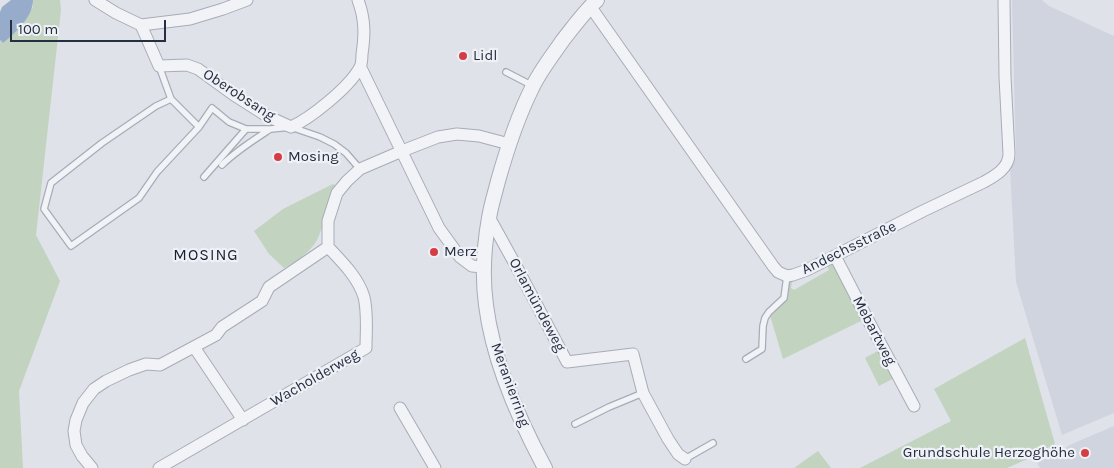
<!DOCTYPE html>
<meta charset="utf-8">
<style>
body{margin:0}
#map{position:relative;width:1114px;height:468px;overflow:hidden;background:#dfe2e9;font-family:Karla,sans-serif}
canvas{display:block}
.scale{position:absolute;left:10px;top:20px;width:156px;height:22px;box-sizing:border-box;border:2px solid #272e41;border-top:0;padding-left:6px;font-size:15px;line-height:18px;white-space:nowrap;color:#272e41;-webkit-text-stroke:4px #eef1f6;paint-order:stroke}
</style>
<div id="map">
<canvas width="1114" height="468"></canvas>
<div class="scale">100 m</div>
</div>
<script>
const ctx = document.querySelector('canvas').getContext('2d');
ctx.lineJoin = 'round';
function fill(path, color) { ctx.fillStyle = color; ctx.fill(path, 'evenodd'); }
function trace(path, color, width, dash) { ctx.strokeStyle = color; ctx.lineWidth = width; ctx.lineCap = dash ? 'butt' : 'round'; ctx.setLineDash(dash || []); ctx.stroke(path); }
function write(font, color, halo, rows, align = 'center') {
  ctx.font = font + ' Karla,sans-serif'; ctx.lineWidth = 4.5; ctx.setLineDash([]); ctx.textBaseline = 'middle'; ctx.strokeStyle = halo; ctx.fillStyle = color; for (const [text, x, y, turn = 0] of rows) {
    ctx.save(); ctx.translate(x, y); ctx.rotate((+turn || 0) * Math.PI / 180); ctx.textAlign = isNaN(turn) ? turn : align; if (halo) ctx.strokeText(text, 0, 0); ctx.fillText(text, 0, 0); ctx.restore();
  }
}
fill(new Path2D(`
 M 1012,0 L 1042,0 L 1049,6 L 1114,36 L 1114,413 L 1062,435 L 1016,282 L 1010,167 L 1016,157 Z
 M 1114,426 L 1114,468 L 1040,468 L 1037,463 L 1074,443 Z`), '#d0d4de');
fill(new Path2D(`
 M 33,0 L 60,0 L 61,10 L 36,235 L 60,281 L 19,391 L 23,468 L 0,468 L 0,40 L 2,43 L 33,7 Z
 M 333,184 L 336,186 C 333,194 329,201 327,209 C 324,219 322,230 317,240 C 310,252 297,262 284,268 L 269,254 L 254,231 L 283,209 Z
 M 835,256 L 867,318 L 783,359 L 769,312 L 784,298 L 787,276 L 793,275 L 791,288 L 794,290 L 829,270 L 825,261 Z
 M 1025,338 L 1055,444 L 1030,458 L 1007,468 L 860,468 L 951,421 L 934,389 Z
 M 883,348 L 898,376 L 879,386 L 865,358 Z
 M 818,451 L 831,468 L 794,468 Z`), '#c2d3bf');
fill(new Path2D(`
 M 11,0 L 33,0 C 33,17 15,33 3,43 L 0,40 L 0,12 L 2,7 Z`), '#97accb');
const service = new Path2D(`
 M 159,66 L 171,99 L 199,127 L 212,108 L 229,122 L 246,129
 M 506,72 L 533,86
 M 171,99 L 156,106 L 102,143 L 51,183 L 44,209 L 71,246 L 139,198 L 157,172 L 199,127
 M 222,165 C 236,151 252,141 269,130
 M 204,177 L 246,129 L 271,129 L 291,127 L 320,137 L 334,144 L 346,153 L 360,169
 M 746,359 L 762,349 L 763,326 L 765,318 L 769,312 L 784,298 L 787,276
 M 575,424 L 609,407 L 643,393
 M 685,459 L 713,443`);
const minor = new Path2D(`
 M 95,0 L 116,13 L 141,25 L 190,19 L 223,9 L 247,0
 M 590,6 L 773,266 L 778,272 L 787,276 L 793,275 L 807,270 L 923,211 L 984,182 C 995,176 1009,168 1009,154 L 1005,77 L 1004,0
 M 141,25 L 159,66 L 187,65 L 198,69 L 234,95 L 267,116 L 291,127 C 311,118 348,88 359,69 C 362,65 362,59 362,54 C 365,34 365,19 358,0
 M 361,68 L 439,228 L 460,257 L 472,266 L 483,267
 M 489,217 L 515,264 L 567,362 L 633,354 L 643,393 L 668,439 L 678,454 L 685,459
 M 328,247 L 328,221 L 337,193 L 347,181 L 360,169 L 402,151 L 438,137 L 457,134 L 479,136 L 509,144
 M 835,256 L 867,318 L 914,406
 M 194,347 L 243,420
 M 400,408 L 435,468
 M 92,468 L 82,456 L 76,445 L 74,431 L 76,420 L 83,403 L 94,389 L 106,381 L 129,370 L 146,364 L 160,365 L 216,335 L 222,327 L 262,301 L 269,287 L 328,247 C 341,261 358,277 364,297 C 368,313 366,332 366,348 L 159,468`);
const tertiary = new Path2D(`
 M 545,468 C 518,418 493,361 486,305 C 482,276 484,246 489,218 C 491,205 495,193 498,181 C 507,149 517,118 532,88 C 540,71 552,56 563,40 C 574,26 584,12 597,0`);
trace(service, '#a8acb7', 8);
trace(minor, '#a8acb7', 13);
trace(tertiary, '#a8acb7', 16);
trace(service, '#f1f3f7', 5.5);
trace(minor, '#f1f3f7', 11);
trace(tertiary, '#f1f3f7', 14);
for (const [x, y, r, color] of [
 [463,56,5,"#d63c44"],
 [278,157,5,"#d63c44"],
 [434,252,5,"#d63c44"],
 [1085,453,5,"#d63c44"]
]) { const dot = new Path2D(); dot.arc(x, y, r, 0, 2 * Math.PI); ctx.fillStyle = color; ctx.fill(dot); trace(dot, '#eef1f6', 2); }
write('15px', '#272e41', '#eef1f6', [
 ["Lidl",473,56],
 ["Mosing",288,157],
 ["Merz",444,252],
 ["Grundschule Herzoghöhe",1075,453,"right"]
], 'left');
write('15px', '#272e41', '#eef1f6', [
 ["Oberobsang",239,95,33],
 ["Andechsstraße",849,248,-26],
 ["Orlamündeweg",537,305,62],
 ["Mebartweg",874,331,62],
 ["Wacholderweg",315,378,-30],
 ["Meranierring",510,385,70]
]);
ctx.letterSpacing = '1px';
write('16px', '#191f31', '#eef1f6', [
 ["MOSING",206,255]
]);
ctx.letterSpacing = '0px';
</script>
